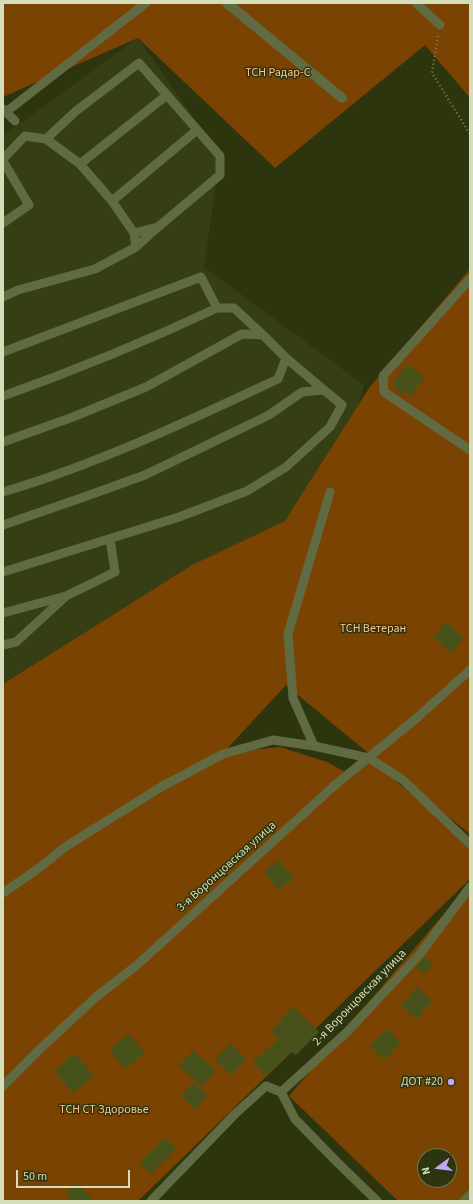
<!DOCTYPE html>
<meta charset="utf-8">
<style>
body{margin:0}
#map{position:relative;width:473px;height:1204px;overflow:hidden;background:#2d350f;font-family:"Source Sans 3",sans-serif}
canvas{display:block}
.frame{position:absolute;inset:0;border:4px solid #d4deba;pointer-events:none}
.north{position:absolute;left:417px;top:1148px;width:40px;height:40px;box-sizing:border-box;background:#2d350f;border:1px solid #707953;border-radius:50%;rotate:255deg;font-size:11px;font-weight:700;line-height:16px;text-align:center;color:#d4deba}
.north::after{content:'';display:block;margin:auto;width:14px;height:18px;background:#c2a8f3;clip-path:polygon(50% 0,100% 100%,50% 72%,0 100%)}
.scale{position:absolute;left:16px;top:1170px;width:114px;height:18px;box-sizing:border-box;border:2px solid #d4deba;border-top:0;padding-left:5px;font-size:12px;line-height:14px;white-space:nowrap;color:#d4deba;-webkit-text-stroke:3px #2d350f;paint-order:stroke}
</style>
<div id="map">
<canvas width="473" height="1204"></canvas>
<div class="frame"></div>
<div class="north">N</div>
<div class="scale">50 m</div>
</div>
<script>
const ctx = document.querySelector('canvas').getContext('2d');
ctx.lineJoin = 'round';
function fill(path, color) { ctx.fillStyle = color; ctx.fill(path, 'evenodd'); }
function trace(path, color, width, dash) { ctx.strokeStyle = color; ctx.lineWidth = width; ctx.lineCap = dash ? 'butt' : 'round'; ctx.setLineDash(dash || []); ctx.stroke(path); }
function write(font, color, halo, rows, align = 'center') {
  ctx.font = font + ' "Source Sans 3",sans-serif'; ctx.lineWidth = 3; ctx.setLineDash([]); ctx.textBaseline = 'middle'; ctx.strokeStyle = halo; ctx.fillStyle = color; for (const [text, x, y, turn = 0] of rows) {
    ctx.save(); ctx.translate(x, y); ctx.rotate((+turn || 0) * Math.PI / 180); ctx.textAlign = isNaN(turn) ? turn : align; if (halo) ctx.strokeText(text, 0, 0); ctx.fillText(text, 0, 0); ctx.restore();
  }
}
fill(new Path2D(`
 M 138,38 L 220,156 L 204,267 L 364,385 L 353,425 L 285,521 L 192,565 L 3,684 L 3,136 Z`), '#363f14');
fill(new Path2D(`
 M 3,3 L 470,3 L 470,98 L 425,45 L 275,168 L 138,38 L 3,97 Z
 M 470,269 L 470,834 L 351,739 L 286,685 L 223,753 L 280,747 L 327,762 L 349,774 L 369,758 L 470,844 L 470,879 L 138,1201 L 3,1201 L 3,684 L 192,565 L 285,521 L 369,388 Z
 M 470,883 L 470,1201 L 398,1201 L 289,1096 ZM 425,1156 L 449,1156 L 449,1180 L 425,1180 Z`), '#7b4302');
fill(new Path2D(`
 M 408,364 L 425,378 L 410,396 L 404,391 L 401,394 L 395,389 L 393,385 L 394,380 Z
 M 446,622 L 464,638 L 451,653 L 433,637 Z
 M 279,860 L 294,879 L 278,890 L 264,871 Z
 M 425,957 L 433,963 L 425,974 L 416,967 Z
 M 417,987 L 432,1001 L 417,1019 L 401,1006 Z
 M 293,1007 L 319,1032 L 296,1055 L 292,1052 L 265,1076 L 253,1061 L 279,1039 L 271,1031 Z
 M 387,1029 L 401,1042 L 384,1060 L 370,1046 Z
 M 129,1034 L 145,1053 L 125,1069 L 109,1050 Z
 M 231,1043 L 246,1059 L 231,1075 L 215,1060 Z
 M 193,1050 L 216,1071 L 202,1087 L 179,1066 Z
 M 74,1053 L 94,1075 L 73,1093 L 54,1071 Z
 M 194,1082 L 208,1096 L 195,1109 L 181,1096 Z
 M 165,1137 L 176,1149 L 151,1174 L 140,1162 Z
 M 76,1183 L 94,1201 L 71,1201 L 65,1194 Z`), '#465219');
trace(new Path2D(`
 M 438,36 L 432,73 L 470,134`), '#77805b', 2.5, [1, 3]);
trace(new Path2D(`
 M 416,3 L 440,25
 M 3,109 L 15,121
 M 6,112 L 146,3
 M 46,139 L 80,164 L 112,201 L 134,233 L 136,247
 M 3,159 L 25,136 L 46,139 L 76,111 L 139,63 L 220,156 L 220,175 L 158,227 L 136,247 L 95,269 L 18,290 L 3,297
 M 3,161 L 29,205 L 3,223
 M 80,164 L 167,95
 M 112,201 L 197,130
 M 134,233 L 158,227
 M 470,279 L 383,376 L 384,392 L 470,450
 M 217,308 L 234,308 L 263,335
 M 3,352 L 201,277 L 217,308 C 147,341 76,370 3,396
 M 286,358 L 324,390
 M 3,442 L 73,417 L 146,387 L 242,334 L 263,335 L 286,358 L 278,379 C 188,421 98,464 3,492
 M 330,492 L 288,634 L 293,698 L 314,746 L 369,758 L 403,780 L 470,844
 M 3,525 L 84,497 L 145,475 L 269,415 L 302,392 L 324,390 L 342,405 L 330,427 L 286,467 L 247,491 L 179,517 L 3,572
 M 3,613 L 66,596 L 115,572 L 110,539
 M 3,645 L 16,642 L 65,597
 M 3,893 L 39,868 L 65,847 L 161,787 L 223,754 L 273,740 L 314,746
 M 3,1086 L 40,1049 L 96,997 L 137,965 L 334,786 L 419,716 L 470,670
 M 281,1092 L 347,1032 L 420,954 L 470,887
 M 281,1092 L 295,1119 L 335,1160 L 377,1201
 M 151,1201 L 235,1114 L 266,1086 L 281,1092
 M 464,1201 L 470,1195`), '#616b43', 9);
trace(new Path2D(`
 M 227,3 L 342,98`), '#616b43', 10);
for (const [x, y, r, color] of [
 [451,1082,4,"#c2a8f3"]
]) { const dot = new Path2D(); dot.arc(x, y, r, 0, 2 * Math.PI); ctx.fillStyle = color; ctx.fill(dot); trace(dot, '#2d350f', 1.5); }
write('12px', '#ffbf8c', '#2d350f', [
 ["ТСН Радар-С",278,73],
 ["ТСН Ветеран",373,629],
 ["ТСН СТ Здоровье",104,1110]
]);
write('12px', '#d4deba', '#2d350f', [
 ["3-я Воронцовская улица",227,867,-42],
 ["2-я Воронцовская улица",360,998,-46]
]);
write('12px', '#d4deba', '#2d350f', [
 ["ДОТ #20",443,1082]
], 'right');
</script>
